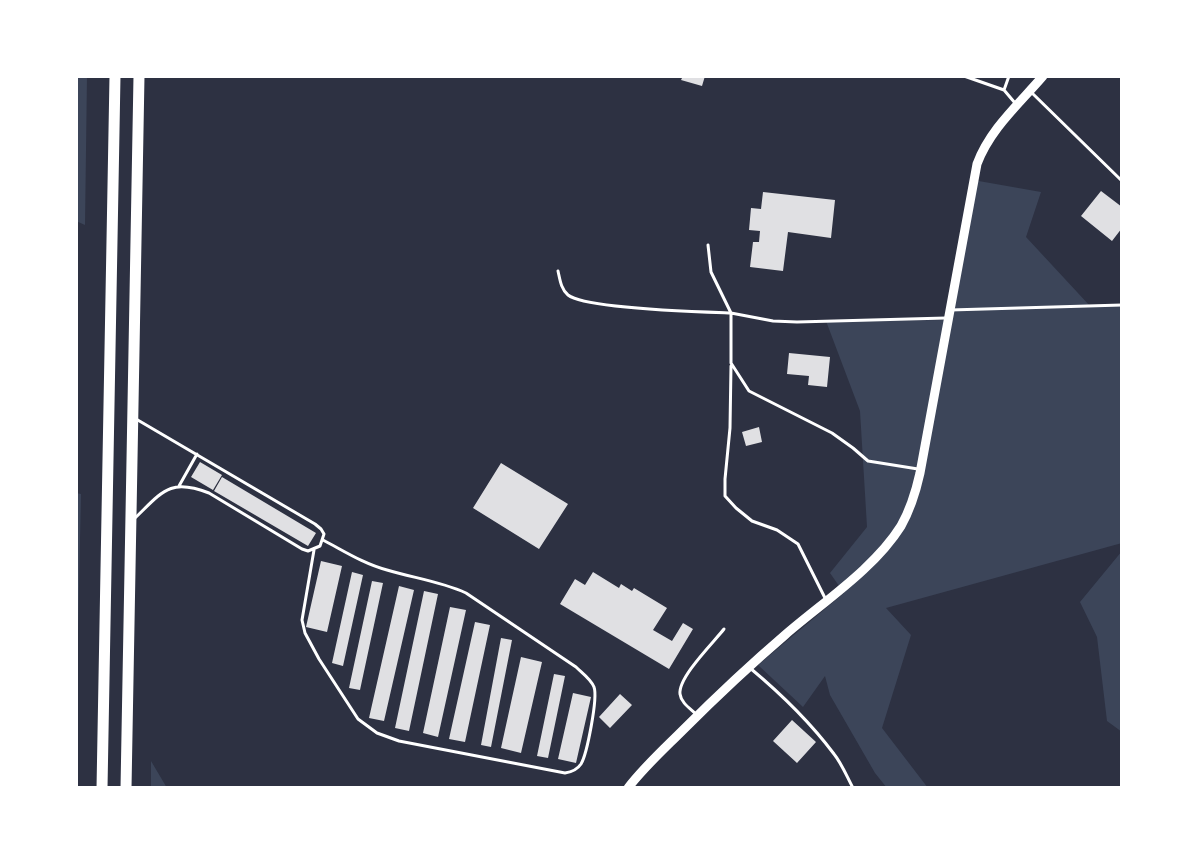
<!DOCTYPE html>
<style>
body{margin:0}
#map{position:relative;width:1198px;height:864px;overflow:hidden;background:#2d3142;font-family:"Asap Condensed",sans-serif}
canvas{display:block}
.frame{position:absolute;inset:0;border:78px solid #fff;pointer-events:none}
</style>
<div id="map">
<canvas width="1198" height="864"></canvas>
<div class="frame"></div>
</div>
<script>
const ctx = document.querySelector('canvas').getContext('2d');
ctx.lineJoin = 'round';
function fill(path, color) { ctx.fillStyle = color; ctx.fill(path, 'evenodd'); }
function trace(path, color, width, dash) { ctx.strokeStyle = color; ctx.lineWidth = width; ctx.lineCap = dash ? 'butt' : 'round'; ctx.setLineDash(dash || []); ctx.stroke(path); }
fill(new Path2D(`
 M 76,76 L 87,76 L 85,225 L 76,221 Z
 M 973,180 L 1041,192 L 1026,237 L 1090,306 L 1122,306 L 1122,543 L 886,608 L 911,635 L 882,728 L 928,788 L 887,788 L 875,773 L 830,695 L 825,676 L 803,707 L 758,665 L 844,593 L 830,573 L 867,527 L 860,411 L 826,321 L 948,320 Z
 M 76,493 L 81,494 L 76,726 Z
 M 1122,551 L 1122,732 L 1107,721 L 1097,637 L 1080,602 Z
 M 151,761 L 167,788 L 151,788 Z`), '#3c4559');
fill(new Path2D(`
 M 683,76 L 705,76 L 702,86 L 681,80 Z
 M 1101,191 L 1122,207 L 1122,228 L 1112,241 L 1081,216 Z
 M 763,192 L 835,200 L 831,238 L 788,232 L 783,271 L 750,267 L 753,242 L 759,242 L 760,231 L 749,230 L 751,208 L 761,209 Z
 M 789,353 L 830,357 L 827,387 L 808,385 L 809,376 L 787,374 Z
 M 759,427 L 762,442 L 746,446 L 742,432 Z
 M 200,462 L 222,475 L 213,490 L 191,477 Z
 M 501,463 L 568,504 L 539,549 L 473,508 Z
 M 222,477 L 316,533 L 308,546 L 214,491 Z
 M 321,561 L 342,566 L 327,632 L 306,627 Z
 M 352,572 L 363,575 L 343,666 L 332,663 Z
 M 593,572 L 619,588 L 621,584 L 632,591 L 634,588 L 667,608 L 653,630 L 672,641 L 683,623 L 693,629 L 669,669 L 560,604 L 575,579 L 585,585 Z
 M 372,581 L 383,583 L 360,690 L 349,688 Z
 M 399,586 L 414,590 L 384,721 L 369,718 Z
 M 424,591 L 438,594 L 409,731 L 395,728 Z
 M 450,607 L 466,610 L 438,737 L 423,733 Z
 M 475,622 L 490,625 L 465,742 L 449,739 Z
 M 501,638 L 512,640 L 491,747 L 481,745 Z
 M 521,657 L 542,662 L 521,753 L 501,748 Z
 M 554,674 L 565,676 L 548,758 L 537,756 Z
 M 573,693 L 591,697 L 576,763 L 558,759 Z
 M 620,694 L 632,705 L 610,728 L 599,717 Z
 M 792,720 L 816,742 L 797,763 L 773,741 Z`), '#e0e0e3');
trace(new Path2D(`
 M 964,76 L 1004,90
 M 1009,76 L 1004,90 L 1015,103
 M 1031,92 L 1122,181
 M 708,245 L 711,272 L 731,313 L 773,321 L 797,322 L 946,318
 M 558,271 C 560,280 561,289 568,295 C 586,309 703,312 731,313 L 731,363 L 749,391 L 832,433 L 853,448 L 868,461 L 918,469
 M 950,310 L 1122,305
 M 731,366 L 730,428 L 725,479 L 725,496 L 736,508 L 752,521 L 777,530 L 798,544 L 826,600
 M 179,486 L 197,454
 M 135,518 C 163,491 170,478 209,493 L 302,549 L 308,551 L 320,546 L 324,534 L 321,529 L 315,524 L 136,419
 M 314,550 L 302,620 L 305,633 L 319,659 L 358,719 L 377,733 L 399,741 L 565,773 C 572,772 577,770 581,764 C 587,754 598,698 594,687 C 591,679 582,673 576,667 L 466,593 C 440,581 413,578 387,570 C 364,564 344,551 323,540
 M 750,668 C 780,693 810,722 834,754 C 842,764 847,777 853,788
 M 697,715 C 691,709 681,703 680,694 C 678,677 714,642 724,629`), '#fff', 3);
trace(new Path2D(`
 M 628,788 C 644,767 664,749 683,730 C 716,697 750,665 785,635 C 823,602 874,569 901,526 C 910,510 916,491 920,473 L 977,164 C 990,129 1019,104 1043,76`), '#fff', 9);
trace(new Path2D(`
 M 102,788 L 115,76
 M 126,788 L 139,76`), '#fff', 11);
</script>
